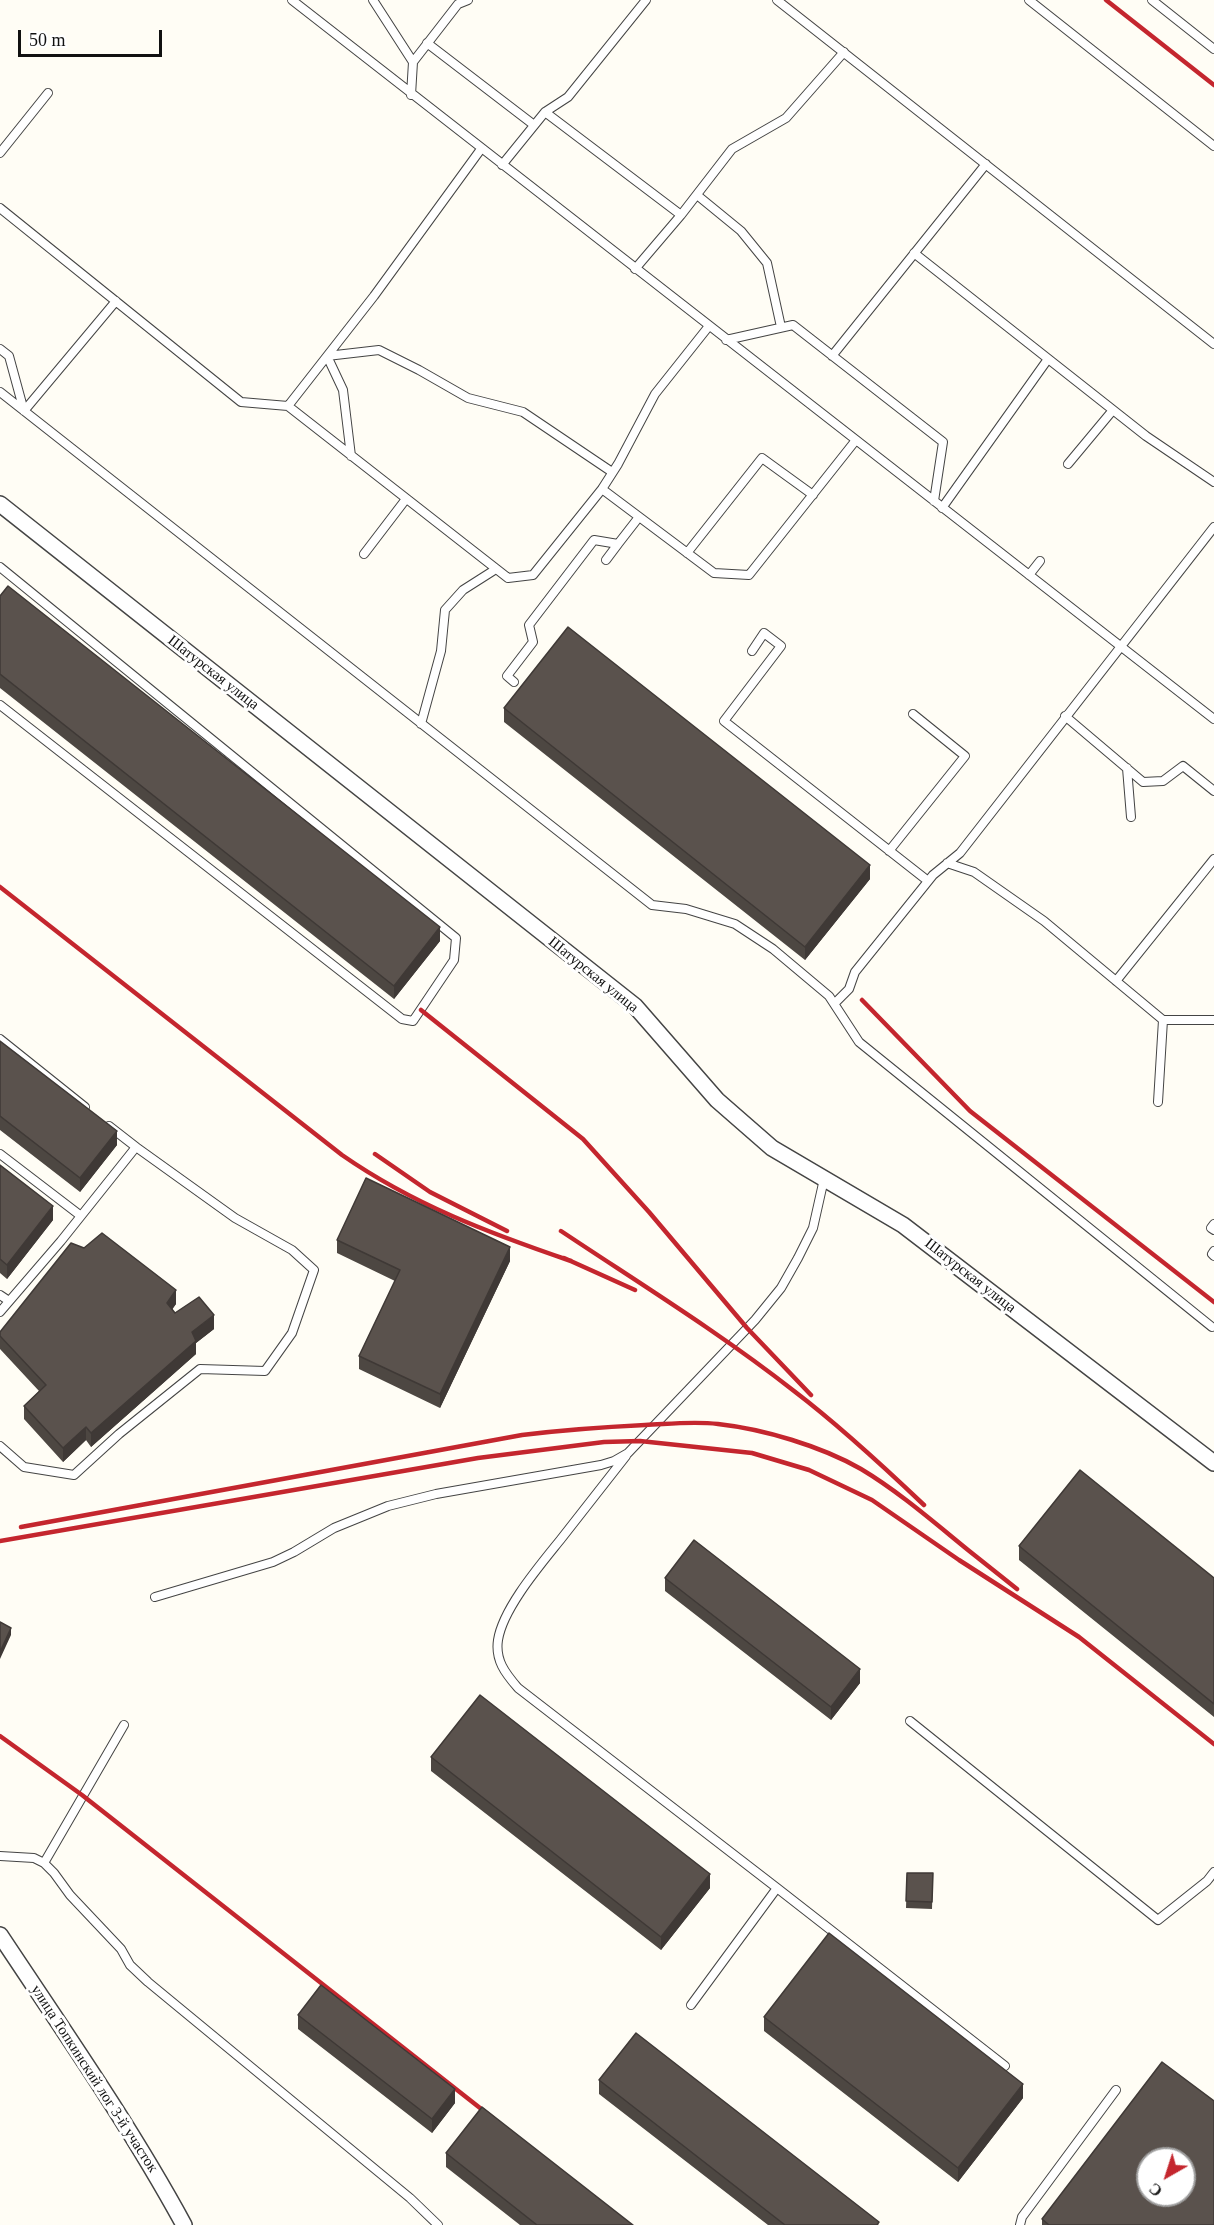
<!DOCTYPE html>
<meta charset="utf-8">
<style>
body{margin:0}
#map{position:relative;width:1214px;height:2225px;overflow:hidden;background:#fffdf5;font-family:"Times New Roman",serif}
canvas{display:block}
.north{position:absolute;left:1136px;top:2147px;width:60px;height:60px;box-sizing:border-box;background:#fff;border:2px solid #a0a0a0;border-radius:50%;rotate:219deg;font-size:16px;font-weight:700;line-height:24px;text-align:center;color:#111}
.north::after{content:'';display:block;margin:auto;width:21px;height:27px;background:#c4262e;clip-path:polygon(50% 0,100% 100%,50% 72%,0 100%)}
.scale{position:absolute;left:18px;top:30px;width:144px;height:27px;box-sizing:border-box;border:3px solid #111;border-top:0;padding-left:8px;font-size:18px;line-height:21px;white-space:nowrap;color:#111;-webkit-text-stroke:4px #fff;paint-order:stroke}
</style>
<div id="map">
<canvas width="1214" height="2225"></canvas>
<div class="north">С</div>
<div class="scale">50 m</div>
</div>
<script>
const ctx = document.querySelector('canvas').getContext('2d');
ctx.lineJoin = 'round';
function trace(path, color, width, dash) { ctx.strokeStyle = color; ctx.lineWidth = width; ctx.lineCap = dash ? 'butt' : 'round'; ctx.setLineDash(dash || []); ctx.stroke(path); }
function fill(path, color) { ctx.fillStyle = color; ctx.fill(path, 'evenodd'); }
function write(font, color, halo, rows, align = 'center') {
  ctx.font = font + ' "Times New Roman",serif'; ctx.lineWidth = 6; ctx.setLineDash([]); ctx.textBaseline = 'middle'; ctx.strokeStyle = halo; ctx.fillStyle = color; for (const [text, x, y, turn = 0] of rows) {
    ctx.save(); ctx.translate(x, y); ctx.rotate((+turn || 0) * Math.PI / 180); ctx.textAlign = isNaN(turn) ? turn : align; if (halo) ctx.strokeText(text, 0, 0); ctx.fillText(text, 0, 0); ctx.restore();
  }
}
const service = new Path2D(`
 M 292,0 L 1214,719
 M 373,0 L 413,62 L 411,95
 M 777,0 L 1214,344
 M 1029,0 L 1214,146
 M 1152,0 L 1214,49
 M 427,43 L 534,125
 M 413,62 L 458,4 L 468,0
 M 545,112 L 681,215
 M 0,153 L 48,93
 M 502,165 L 545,112 L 568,97 L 646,0
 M 697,195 L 741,231 L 767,263 L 781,327
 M 0,208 L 241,402 L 288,406 L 508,578 L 533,575 L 602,489 L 618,464 L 655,394 L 709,326
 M 914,253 L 1146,436 L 1214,482
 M 635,269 L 681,215 L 732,149 L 786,118 L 844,52
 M 726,340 L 793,325 L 943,442 L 934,501
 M 0,349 L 9,356 L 24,411 L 116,301
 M 832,356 L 986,164
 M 0,392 L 652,905 L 686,909 L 735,924 L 773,949 L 829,996 L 859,1042 L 1212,1327
 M 288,406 L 374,296 L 481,149
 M 351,456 L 343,390 L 327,356 L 379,350 L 419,370 L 468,398 L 523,412 L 612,472
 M 1068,464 L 1113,410
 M 602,489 L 714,573 L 749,575 L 856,440
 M 942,508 L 1048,359
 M 687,553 L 762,458 L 813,495
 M 364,554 L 406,499
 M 606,560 L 618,544
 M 0,567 L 456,938 L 454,960 L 413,1021 L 402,1019 L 0,705
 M 1029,575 L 1040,561
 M 752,651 L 764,633 L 781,646 L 724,721 L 928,881
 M 514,682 L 507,676 L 533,642 L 529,625 L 594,540 L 618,544 L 639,517
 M 1065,716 L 1143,782 L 1163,781 L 1183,766 L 1214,791
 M 421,724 L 441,651 L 445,610 L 463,590 L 496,569
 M 1127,768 L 1131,817
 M 889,851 L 965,756 L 913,714
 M 947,863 L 974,872 L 1044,921 L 1163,1020 L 1158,1102
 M 1116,981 L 1214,859
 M 835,1003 L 849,989 L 855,972 L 933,875 L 960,853 L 1214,527
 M 1163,1020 L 1214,1020
 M 0,1039 L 85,1107
 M 0,1154 L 81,1216
 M 1214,1224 L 1211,1228 L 1214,1230
 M 1214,1251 L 1212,1254 L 1214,1256
 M 0,1295 L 9,1301
 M 0,1312 L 61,1241 L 136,1147 L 109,1126
 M 0,1446 L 24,1467 L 74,1475 L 119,1434 L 200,1369 L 265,1371 L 292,1333 L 314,1270 L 292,1250 L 235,1218 L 136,1147
 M 626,1456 C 604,1484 582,1512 561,1539 C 541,1564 503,1608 498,1640 C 495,1660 505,1673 518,1688 L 777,1888 L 691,2005
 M 155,1597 L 273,1562 L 294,1552 L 334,1528 L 388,1506 L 436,1494 L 601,1465 L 614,1461 L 628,1453 L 755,1320 L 781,1288 L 798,1258 L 813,1228 L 824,1179
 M 910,1721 L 1158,1920 L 1207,1881 L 1214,1872
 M 0,1856 L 34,1858 L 44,1863 L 54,1873 L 70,1895 L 121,1949 L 130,1965 L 148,1982 L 410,2198 L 438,2225
 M 44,1863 L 124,1725
 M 777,1888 L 1005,2066
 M 1020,2225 L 1022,2217 L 1116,2090`);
const minor = new Path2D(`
 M 0,504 L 635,1006 L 717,1100 L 772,1148 L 903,1225 L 1214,1463
 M 0,1935 C 63,2030 129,2124 184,2225`);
trace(service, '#444', 10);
trace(minor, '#444', 18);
trace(service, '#fff', 8);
trace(minor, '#fff', 15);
trace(new Path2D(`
 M 1106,0 L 1214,85
 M 0,887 L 342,1155 C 414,1205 489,1233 571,1261
 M 862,1000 L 970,1111 L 1214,1302
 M 421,1010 L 583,1139 L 649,1212 L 747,1328 L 811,1395
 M 375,1154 L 430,1192 L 507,1231
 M 561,1231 C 639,1283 720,1333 794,1391 C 840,1426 882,1465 924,1505
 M 564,1258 L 635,1290
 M 21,1527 L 522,1435 C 563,1430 604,1427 645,1425 C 669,1424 693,1421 718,1424 C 763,1429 821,1446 861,1469 C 901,1493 937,1525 973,1554
 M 0,1541 L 478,1458 L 604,1442 L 640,1441 L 752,1453 L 809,1470 L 872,1500 L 959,1560 L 1079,1637 L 1214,1744
 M 968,1550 L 1017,1589
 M 0,1736 L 82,1795 L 494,2119`), '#c4262e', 4.5);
fill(new Path2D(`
 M 0,596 L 440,941 L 394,999 L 0,688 Z
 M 504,708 L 870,879 L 805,960 L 504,722 Z
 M 0,1041 L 117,1145 L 80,1192 L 0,1130 Z
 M 0,1165 L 53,1220 L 7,1279 L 0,1273 Z
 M 337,1240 L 510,1261 L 440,1408 L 359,1369 L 359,1356 L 395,1281 L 337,1253 Z
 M 176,1304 L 172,1309 L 175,1313 L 214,1329 L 196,1343 L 196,1354 L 91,1447 L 86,1440 L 63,1462 L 24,1419 L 24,1406 L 39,1391 L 0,1349 L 0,1332 Z
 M 1019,1546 L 1214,1578 L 1214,1717 L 1019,1560 Z
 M 665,1578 L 860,1683 L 831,1720 L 665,1591 Z
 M 431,1757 L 710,1888 L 661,1950 L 431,1771 Z
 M 907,1873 L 933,1873 L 932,1909 L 906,1908 Z
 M 298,2015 L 455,2103 L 432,2133 L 298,2029 Z
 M 764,2017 L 1023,2098 L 958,2182 L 764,2031 Z
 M 599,2080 L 879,2225 L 768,2225 L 599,2094 Z
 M 446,2153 L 633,2225 L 520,2225 L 446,2167 Z
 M 1042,2219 L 1214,2225 L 1042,2225 Z`), '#4d4742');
fill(new Path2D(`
 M 870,865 L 870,879 L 805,960 L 805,947 Z
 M 440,927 L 440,941 L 394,999 L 394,986 Z
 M 117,1131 L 117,1145 L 80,1192 L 80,1178 Z
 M 53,1206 L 53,1220 L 7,1279 L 7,1265 Z
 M 510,1247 L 510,1261 L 440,1408 L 440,1394 Z
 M 176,1290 L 176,1304 L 167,1317 L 167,1303 Z
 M 214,1315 L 214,1329 L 196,1343 L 196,1354 L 91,1447 L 91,1433 L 192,1332 Z
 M 86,1427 L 86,1440 L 63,1462 L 63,1448 Z
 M 11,1628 L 11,1635 L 0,1659 L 0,1652 Z
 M 860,1669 L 860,1683 L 831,1720 L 831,1707 Z
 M 710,1874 L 710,1888 L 661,1950 L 661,1937 Z
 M 1023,2084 L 1023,2098 L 958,2182 L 958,2168 Z
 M 455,2089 L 455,2103 L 432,2133 L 432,2119 Z`), '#3f3936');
const building = new Path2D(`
 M 8,586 L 440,927 L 394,986 L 0,674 L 0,596 Z
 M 568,627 L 870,865 L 805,947 L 504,708 Z
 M 0,1041 L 117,1131 L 80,1178 L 0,1116 Z
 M 0,1165 L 53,1206 L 7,1265 L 0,1259 Z
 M 366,1178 L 510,1247 L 440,1394 L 359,1356 L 400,1270 L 337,1240 Z
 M 102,1233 L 176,1290 L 167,1303 L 175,1313 L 199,1297 L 214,1315 L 192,1332 L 196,1341 L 91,1433 L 86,1427 L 63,1448 L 24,1406 L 46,1385 L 0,1336 L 0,1332 L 71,1243 L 84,1248 Z
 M 1080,1470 L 1214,1578 L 1214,1704 L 1019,1546 Z
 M 694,1540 L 860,1669 L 831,1707 L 665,1578 Z
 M 0,1622 L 11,1628 L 0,1652 Z
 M 480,1695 L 710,1874 L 661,1937 L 431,1757 Z
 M 907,1873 L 933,1873 L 932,1902 L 906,1901 Z
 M 829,1933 L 1023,2084 L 958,2168 L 764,2017 Z
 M 321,1985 L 455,2089 L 432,2119 L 298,2015 Z
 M 636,2033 L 879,2222 L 877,2225 L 785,2225 L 599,2080 Z
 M 1162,2062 L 1214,2101 L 1214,2225 L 1049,2225 L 1042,2219 ZM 1148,2159 L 1184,2159 L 1184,2195 L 1148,2195 Z
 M 482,2107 L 633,2225 L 537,2225 L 446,2153 Z`);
fill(building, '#5a524d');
trace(building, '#3f3936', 1.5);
write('15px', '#111', '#fff', [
 ["Шатурская улица",213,673,38],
 ["Шатурская улица",593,975,39],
 ["Шатурская улица",970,1276,38],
 ["улица Топкинский лог 3-й участок",94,2079,57]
]);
</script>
